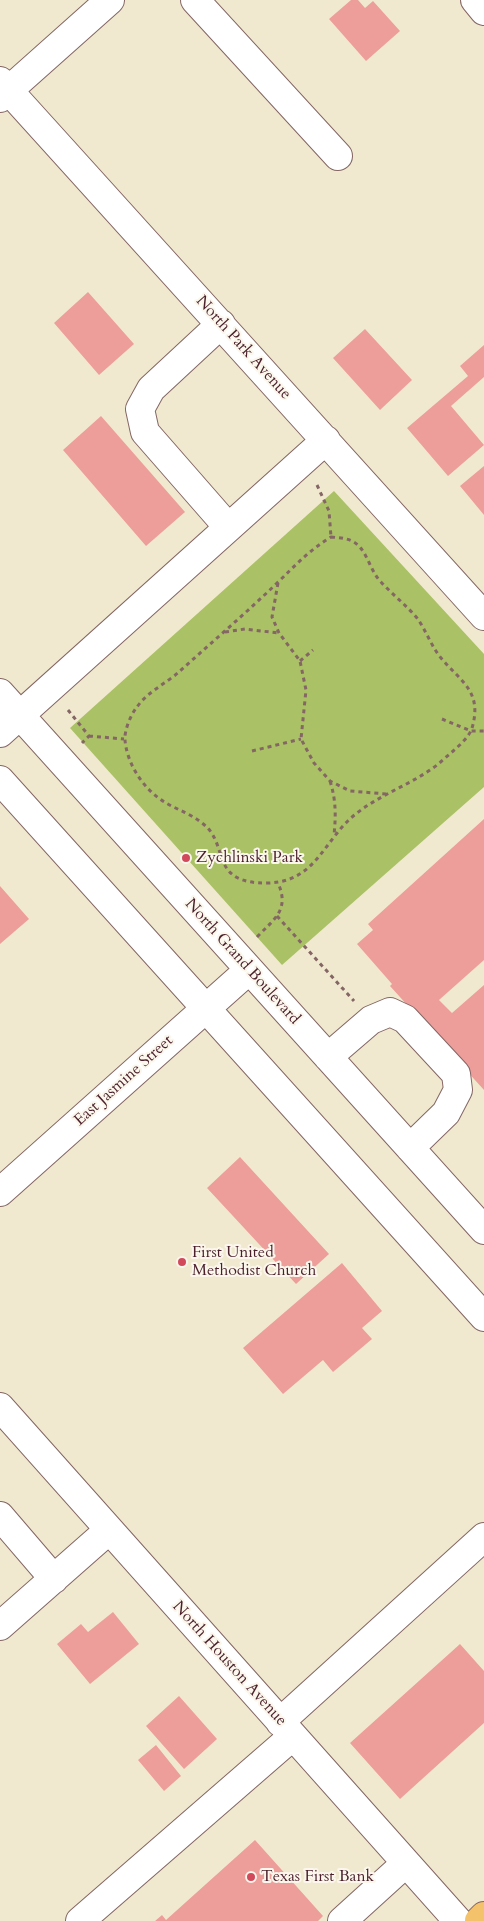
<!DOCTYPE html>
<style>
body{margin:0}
canvas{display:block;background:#f0e9cf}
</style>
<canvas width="484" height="1921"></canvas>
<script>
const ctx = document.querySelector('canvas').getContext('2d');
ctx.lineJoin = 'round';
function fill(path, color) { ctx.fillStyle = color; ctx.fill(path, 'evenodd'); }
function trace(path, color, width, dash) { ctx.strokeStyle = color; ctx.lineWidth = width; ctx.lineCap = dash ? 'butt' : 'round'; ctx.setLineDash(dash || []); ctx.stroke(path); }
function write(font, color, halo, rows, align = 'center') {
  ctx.font = font + ' Cardo,serif'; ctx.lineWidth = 4; ctx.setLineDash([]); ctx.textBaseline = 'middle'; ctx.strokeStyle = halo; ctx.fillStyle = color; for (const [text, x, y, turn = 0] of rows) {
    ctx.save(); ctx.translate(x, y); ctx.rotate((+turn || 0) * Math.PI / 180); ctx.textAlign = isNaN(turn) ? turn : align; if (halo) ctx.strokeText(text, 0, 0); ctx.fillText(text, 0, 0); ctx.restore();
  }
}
fill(new Path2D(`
 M 334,491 L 484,654 L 484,787 L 282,965 L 70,728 Z`), '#aac166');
fill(new Path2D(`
 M 351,0 L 358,0 L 365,8 L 373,1 L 400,31 L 366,61 L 329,19 Z
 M 88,292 L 134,344 L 99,375 L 54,323 Z
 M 365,329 L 412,380 L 380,410 L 333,358 Z
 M 484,345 L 484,377 L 451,406 L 484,445 L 448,476 L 407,428 L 468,376 L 460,366 Z
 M 101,416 L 185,512 L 146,546 L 63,450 Z
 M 484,466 L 484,515 L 460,486 Z
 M 484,819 L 484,960 L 439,1000 L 452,1013 L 484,985 L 484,1090 L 390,986 L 392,984 L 357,944 L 373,930 L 368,924 Z
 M 0,886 L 29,919 L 0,944 Z
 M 240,1157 L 329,1254 L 296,1284 L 207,1188 Z
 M 342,1263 L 382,1311 L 362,1328 L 372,1339 L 333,1372 L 323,1360 L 283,1394 L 243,1348 Z
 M 113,1612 L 139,1644 L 90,1684 L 57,1644 L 81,1624 L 88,1632 Z
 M 460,1644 L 484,1671 L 484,1723 L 400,1799 L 350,1743 Z
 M 179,1696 L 217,1739 L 184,1769 L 146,1726 Z
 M 156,1745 L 181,1776 L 164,1791 L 138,1760 Z
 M 255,1840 L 323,1916 L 318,1921 L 155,1921 L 162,1915 L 166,1920 Z`), '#ed9e9b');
const minor = new Path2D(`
 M 195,0 L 338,156
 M 475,0 L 484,11
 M 0,81 L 484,616
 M 0,98 L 110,0
 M 221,324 L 151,389 L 140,409 L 145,432 L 228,527
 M 0,693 L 484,1230
 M 0,733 L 326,440
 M 0,780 L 484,1317
 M 328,1057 L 371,1020 L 390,1012 L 405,1019 L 456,1074 L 458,1090 L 446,1113 L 410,1148
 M 0,1192 L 249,970
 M 0,1407 L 458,1921
 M 0,1516 L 54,1579
 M 0,1626 L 109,1530
 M 280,1722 L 484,1537
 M 80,1921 L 293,1736
 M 342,1921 L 406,1863`);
const major = new Path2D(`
 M 479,1921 L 484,1916`);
trace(minor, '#846664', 30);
trace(major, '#846664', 30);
trace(new Path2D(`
 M 317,485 L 329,511 L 331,537
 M 331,537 C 341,538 351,538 359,546 C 368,556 371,571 380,581 C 392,594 406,605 417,618 C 426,630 431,646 441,658 C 460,681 483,691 472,728 C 469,737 460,745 452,752 C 446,757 440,763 433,768 C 409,785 380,795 357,813 C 324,838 317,882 268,883 C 207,884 231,844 202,823 C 191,814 178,810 166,803 C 145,791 127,765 125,740 C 124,731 131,714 137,707 C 147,692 167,683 180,671 C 212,642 245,614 276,584 C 295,566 308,551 331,537 Z
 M 278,583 L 272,617 L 279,633 L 300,661 L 306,690 L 301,739 L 314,763 L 330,781 L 350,791 L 386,794
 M 225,632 L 245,629 L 278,633
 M 300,661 L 313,650
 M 68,710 L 89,736 L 82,743
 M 442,719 L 471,731 L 484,731
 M 89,736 L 124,739
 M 252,751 L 301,739
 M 330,781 C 336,800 336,815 334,835
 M 277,916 L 354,1001
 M 257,937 C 274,919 290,910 278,883`), '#846664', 3, [4, 4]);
trace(minor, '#fff', 28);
trace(major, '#f4c26a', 28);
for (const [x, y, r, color] of [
 [186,858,5,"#d1495b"],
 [182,1262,5,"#d1495b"],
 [251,1877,5,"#d1495b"]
]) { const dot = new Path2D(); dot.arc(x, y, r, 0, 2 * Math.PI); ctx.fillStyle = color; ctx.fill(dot); trace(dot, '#fbf7ec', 2); }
write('16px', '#4a1f2b', '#fbf7ec', [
 ["North Park Avenue",243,348,48],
 ["North Grand Boulevard",242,962,48],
 ["East Jasmine Street",124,1081,-42],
 ["North Houston Avenue",229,1664,48]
]);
write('16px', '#4a1f2b', '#fbf7ec', [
 ["Zychlinski Park",196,858],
 ["First United",192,1253],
 ["Methodist Church",192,1271],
 ["Texas First Bank",261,1877]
], 'left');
</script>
